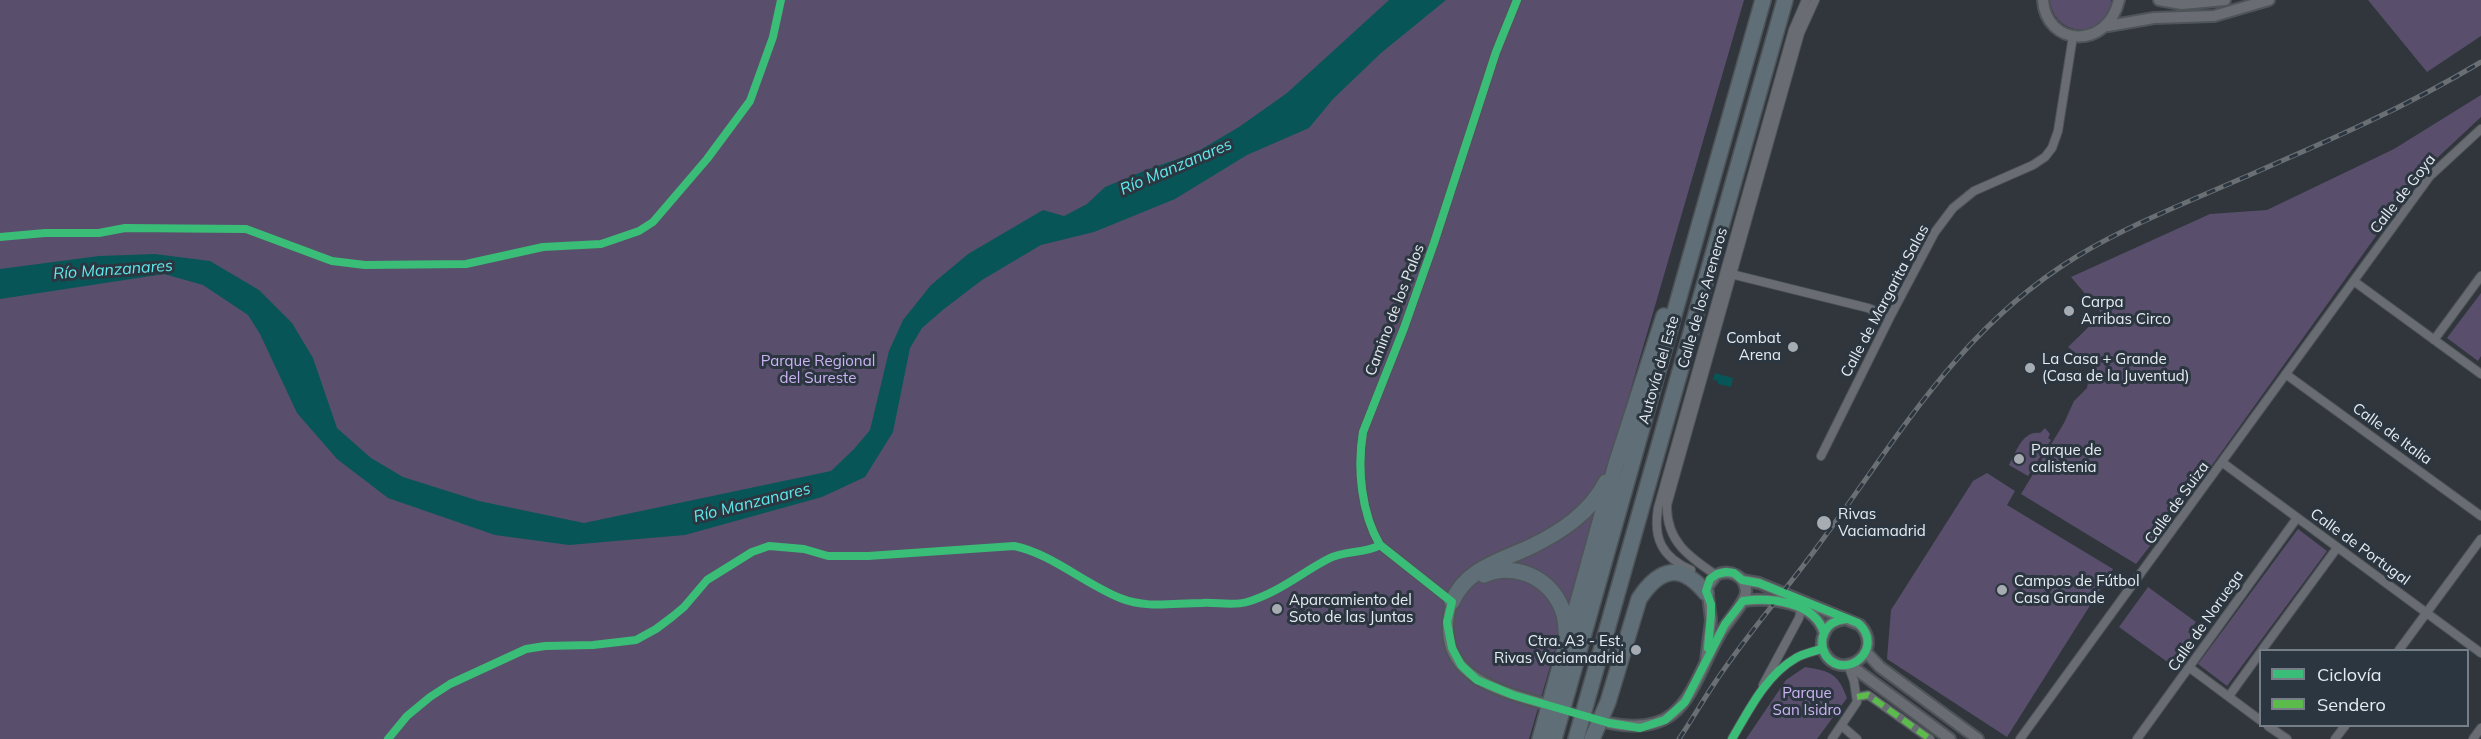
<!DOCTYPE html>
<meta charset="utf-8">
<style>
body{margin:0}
#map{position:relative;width:2481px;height:739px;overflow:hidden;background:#30363c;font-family:Mulish,sans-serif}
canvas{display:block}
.legend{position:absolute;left:2259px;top:649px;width:210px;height:78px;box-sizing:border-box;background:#2c3640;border:2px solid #767e87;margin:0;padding:8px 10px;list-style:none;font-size:18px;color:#e5ebf1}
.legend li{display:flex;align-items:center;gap:12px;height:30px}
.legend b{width:30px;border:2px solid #767e87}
</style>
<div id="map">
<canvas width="2481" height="739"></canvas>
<ul class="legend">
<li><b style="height:8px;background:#3abd76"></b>Ciclovía</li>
<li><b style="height:8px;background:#5cbc4b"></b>Sendero</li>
</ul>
</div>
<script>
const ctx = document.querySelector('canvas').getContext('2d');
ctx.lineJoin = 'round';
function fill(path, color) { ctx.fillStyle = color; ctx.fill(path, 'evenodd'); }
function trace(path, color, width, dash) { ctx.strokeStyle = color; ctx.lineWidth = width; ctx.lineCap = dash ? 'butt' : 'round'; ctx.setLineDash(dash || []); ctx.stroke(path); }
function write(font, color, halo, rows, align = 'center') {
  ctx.font = font + ' Mulish,sans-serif'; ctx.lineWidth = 6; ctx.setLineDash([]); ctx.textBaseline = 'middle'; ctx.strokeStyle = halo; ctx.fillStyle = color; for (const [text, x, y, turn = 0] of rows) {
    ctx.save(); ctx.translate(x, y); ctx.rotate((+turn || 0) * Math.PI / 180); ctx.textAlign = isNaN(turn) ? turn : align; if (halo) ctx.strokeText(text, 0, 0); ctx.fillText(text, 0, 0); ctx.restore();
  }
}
fill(new Path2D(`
 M 0,0 L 1744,0 L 1529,739 L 0,739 Z
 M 2050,0 L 2111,0 C 2110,39 2054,40 2050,0 Z
 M 2368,0 L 2481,0 L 2481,36 L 2427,72 Z
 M 2481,95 L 2481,117 L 2421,173 L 2205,475 L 2136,564 L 2021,494 L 2064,423 L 2074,401 L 2087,388 L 2091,366 L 2068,347 L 2102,314 L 2071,277 L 2210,214 L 2267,210 L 2394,149 Z
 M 2481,293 L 2481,356 L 2478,361 L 2447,338 Z
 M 2045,428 L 2050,434 L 2048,438 L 2051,440 L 2028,476 L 2009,465 C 2017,451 2022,431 2040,433 Z
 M 1987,473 L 2015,491 L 2007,505 L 2113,569 L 2007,737 L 1887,659 L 1891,610 L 1973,481 Z
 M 2298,529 L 2327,551 L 2227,686 L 2198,664 Z
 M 2148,587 L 2196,622 L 2188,632 L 2194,637 L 2173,666 L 2119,627 Z
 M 1805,667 C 1830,671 1838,673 1847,698 L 1817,739 L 1746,739 L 1786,680 Z`), '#594f6c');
fill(new Path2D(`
 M 1389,0 L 1446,0 L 1381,53 L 1333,99 L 1309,128 L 1247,155 L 1175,199 L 1094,232 L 1041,245 L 982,280 L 944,309 L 922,328 L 910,348 L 893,432 L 865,477 L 822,497 L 685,535 L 569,545 L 495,535 L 388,498 L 337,459 L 297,413 L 260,334 L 248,315 L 203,285 L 164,274 L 0,299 L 0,269 L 99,256 L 155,254 L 210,261 L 259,290 L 292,323 L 313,358 L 337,428 L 371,458 L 403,477 L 479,501 L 584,523 L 831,471 L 854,449 L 870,430 L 889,351 L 903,320 L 931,285 L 968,254 L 1043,210 L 1064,216 L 1087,204 L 1105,187 L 1149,169 L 1195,153 L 1239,127 L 1287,93 Z
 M 1715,373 L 1733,378 L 1731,387 L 1718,384 L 1718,381 L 1713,380 Z`), '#085557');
trace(new Path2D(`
 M 1556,707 L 1607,722`), '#4b5157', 10, [10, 5]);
const minor = new Path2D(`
 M 1731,274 L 1868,308 L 1890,317
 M 2355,282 L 2481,374
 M 2434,340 L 2481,276
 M 2287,375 L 2481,516
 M 1821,456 L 1890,317 L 1935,232 L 1953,208 L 1974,191 L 2033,165 L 2045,157 L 2052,148 L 2058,131 L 2073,36
 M 2223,463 L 2481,653
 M 1691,570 C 1662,557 1653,539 1658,508 L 1793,30 L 1806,0
 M 1716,575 C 1689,557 1666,541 1667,505 L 1800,33 L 1815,0
 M 1452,602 L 1380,545 C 1361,513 1357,468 1363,432 L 1404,328 L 1434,243 L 1496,52 L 1517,0
 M 2262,650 L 2337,548
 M 2399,650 L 2481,539
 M 2190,668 L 2260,720
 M 1763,685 L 1799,618 L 1801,609
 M 2229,696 L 2260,653
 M 1857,697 L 1868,695 L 1930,739
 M 1842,726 L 1857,739
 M 2268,726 L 2287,739
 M 1732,739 C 1749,710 1766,675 1796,658 C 1804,653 1814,652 1823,648
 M 1832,739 L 1857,702 L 1854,681 L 1848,665
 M 2020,739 L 2430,176 L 2481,129
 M 2137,739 L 2297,518
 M 2335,739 L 2345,726
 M 2473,739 L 2481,728`);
const tertiary = new Path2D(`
 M 2043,0 C 2046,46 2107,51 2119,0
 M 2159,0 L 2182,4 L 2225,0
 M 2108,26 L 2154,18 L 2214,16 L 2269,0
 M 1742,580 L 1759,583 L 1860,625 C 1886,653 1840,683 1824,652 C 1821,647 1821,640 1824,634 C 1827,624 1836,620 1846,619
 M 1743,601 C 1771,597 1815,602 1824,633
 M 1452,602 C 1432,671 1488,688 1541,703
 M 1866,652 L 1880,667 L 1978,739
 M 1850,665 L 1950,739
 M 1609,723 C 1686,739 1690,687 1720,634 C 1726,622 1746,603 1746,591 C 1745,575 1729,569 1716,575 L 1707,587 L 1711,620 L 1706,660`);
const motorway = new Path2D(`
 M 1484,575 C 1524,558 1567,589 1566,632
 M 1452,602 C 1466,569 1500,561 1530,547 C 1561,532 1590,513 1606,482
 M 1540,739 L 1616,464 L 1664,316
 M 1554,739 L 1763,0
 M 1576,739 L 1785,0
 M 1592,739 L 1608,702 L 1639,599 C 1660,567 1681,563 1706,593`);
trace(minor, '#4e5458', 10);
trace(tertiary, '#4e5458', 14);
trace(motorway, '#4e5458', 18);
trace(minor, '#696d73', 8);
trace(tertiary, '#696d73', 10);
trace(motorway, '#606f77', 15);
const rail = new Path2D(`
 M 1679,739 C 1691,721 1702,702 1714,684 C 1745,637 1782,595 1815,550 C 1896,441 1957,330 2076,257 C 2127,226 2183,204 2238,180 C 2321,144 2403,109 2481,62`);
trace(rail, '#6a6f73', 5);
trace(rail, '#2c3640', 3, [9]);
trace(new Path2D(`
 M 1857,697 L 1868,695 L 1930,739`), '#5cbc4b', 6, [12, 6]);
trace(new Path2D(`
 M 1517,0 L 1496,52 L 1434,243 L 1404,328 L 1363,432 C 1357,468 1361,513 1380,545 L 1452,602 L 1447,622 L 1452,648 L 1461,665 L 1477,680 L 1513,695 L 1609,723 L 1640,728 L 1665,720 L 1685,702 L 1725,624 L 1743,601 C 1771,597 1815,602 1824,633
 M 0,237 L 45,233 L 99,233 L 125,228 L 246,229 L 332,261 L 365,265 L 466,264 L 543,247 L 601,244 L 639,231 L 653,222 L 707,159 L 750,101 L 773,37 L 781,0
 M 1708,648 L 1711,614 L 1711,604 L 1706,591 L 1710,579 L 1717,574 L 1726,572 L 1734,573 L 1742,580 L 1759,583 L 1858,623 C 1886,648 1846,682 1826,656 C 1822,649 1821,641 1824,633 C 1828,624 1836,620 1846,619
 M 388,739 L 407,716 L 430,697 L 450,684 L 526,649 L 545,646 L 593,645 L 636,640 L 656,629 L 672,617 L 684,607 L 707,580 L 752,552 L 769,546 L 804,549 L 828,556 L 868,556 L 1014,546 C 1050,553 1085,584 1120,598 C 1147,609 1173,603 1202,603 C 1216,602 1233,606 1247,602 C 1278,593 1301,573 1328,559 C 1344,550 1365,554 1380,545
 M 1732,739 C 1749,710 1766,675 1796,658 C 1804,653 1814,652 1823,648`), '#3abd76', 8);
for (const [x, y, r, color] of [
 [2069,311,6,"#a6acb2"],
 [1793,347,6,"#a6acb2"],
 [2030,368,6,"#a6acb2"],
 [2019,459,6,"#a6acb2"],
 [1824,523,8,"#a6acb2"],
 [2002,590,6,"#a6acb2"],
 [1277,609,6,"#a6acb2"],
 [1636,650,6,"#a6acb2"]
]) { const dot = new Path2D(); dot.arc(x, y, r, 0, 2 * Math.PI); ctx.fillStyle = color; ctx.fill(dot); trace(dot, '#2c3640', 2); }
write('15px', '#e5ebf1', '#2c3640', [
 ["Calle de Goya",2403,194,-52],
 ["Calle de los Areneros",1703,298,-74],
 ["Calle de Margarita Salas",1885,301,-62],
 ["Camino de los Palos",1395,310,-69],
 ["Autovía del Este",1659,370,-74],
 ["Calle de Italia",2392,434,36],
 ["Calle de Suiza",2177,503,-54],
 ["Calle de Portugal",2360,547,36],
 ["Calle de Noruega",2206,621,-55]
]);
write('15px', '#e5ebf1', '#2c3640', [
 ["Carpa",2081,302],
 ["Arribas Circo",2081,319],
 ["Combat",1781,338,"right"],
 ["Arena",1781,355,"right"],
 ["La Casa + Grande",2042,359],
 ["(Casa de la Juventud)",2042,376],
 ["Parque de",2031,450],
 ["calistenia",2031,467],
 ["Rivas",1838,514],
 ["Vaciamadrid",1838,531],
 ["Campos de Fútbol",2014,581],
 ["Casa Grande",2014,598],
 ["Aparcamiento del",1289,600],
 ["Soto de las Juntas",1289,617],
 ["Ctra. A3 - Est.",1624,641,"right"],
 ["Rivas Vaciamadrid",1624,658,"right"]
], 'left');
write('15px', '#ccb3f4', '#2c3640', [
 ["Parque Regional",818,361],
 ["del Sureste",818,378],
 ["Parque",1807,693],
 ["San Isidro",1807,710]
]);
write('italic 16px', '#60e8eb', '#2c3640', [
 ["Río Manzanares",1176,167,-23],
 ["Río Manzanares",113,270,-4],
 ["Río Manzanares",752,503,-14]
]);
</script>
